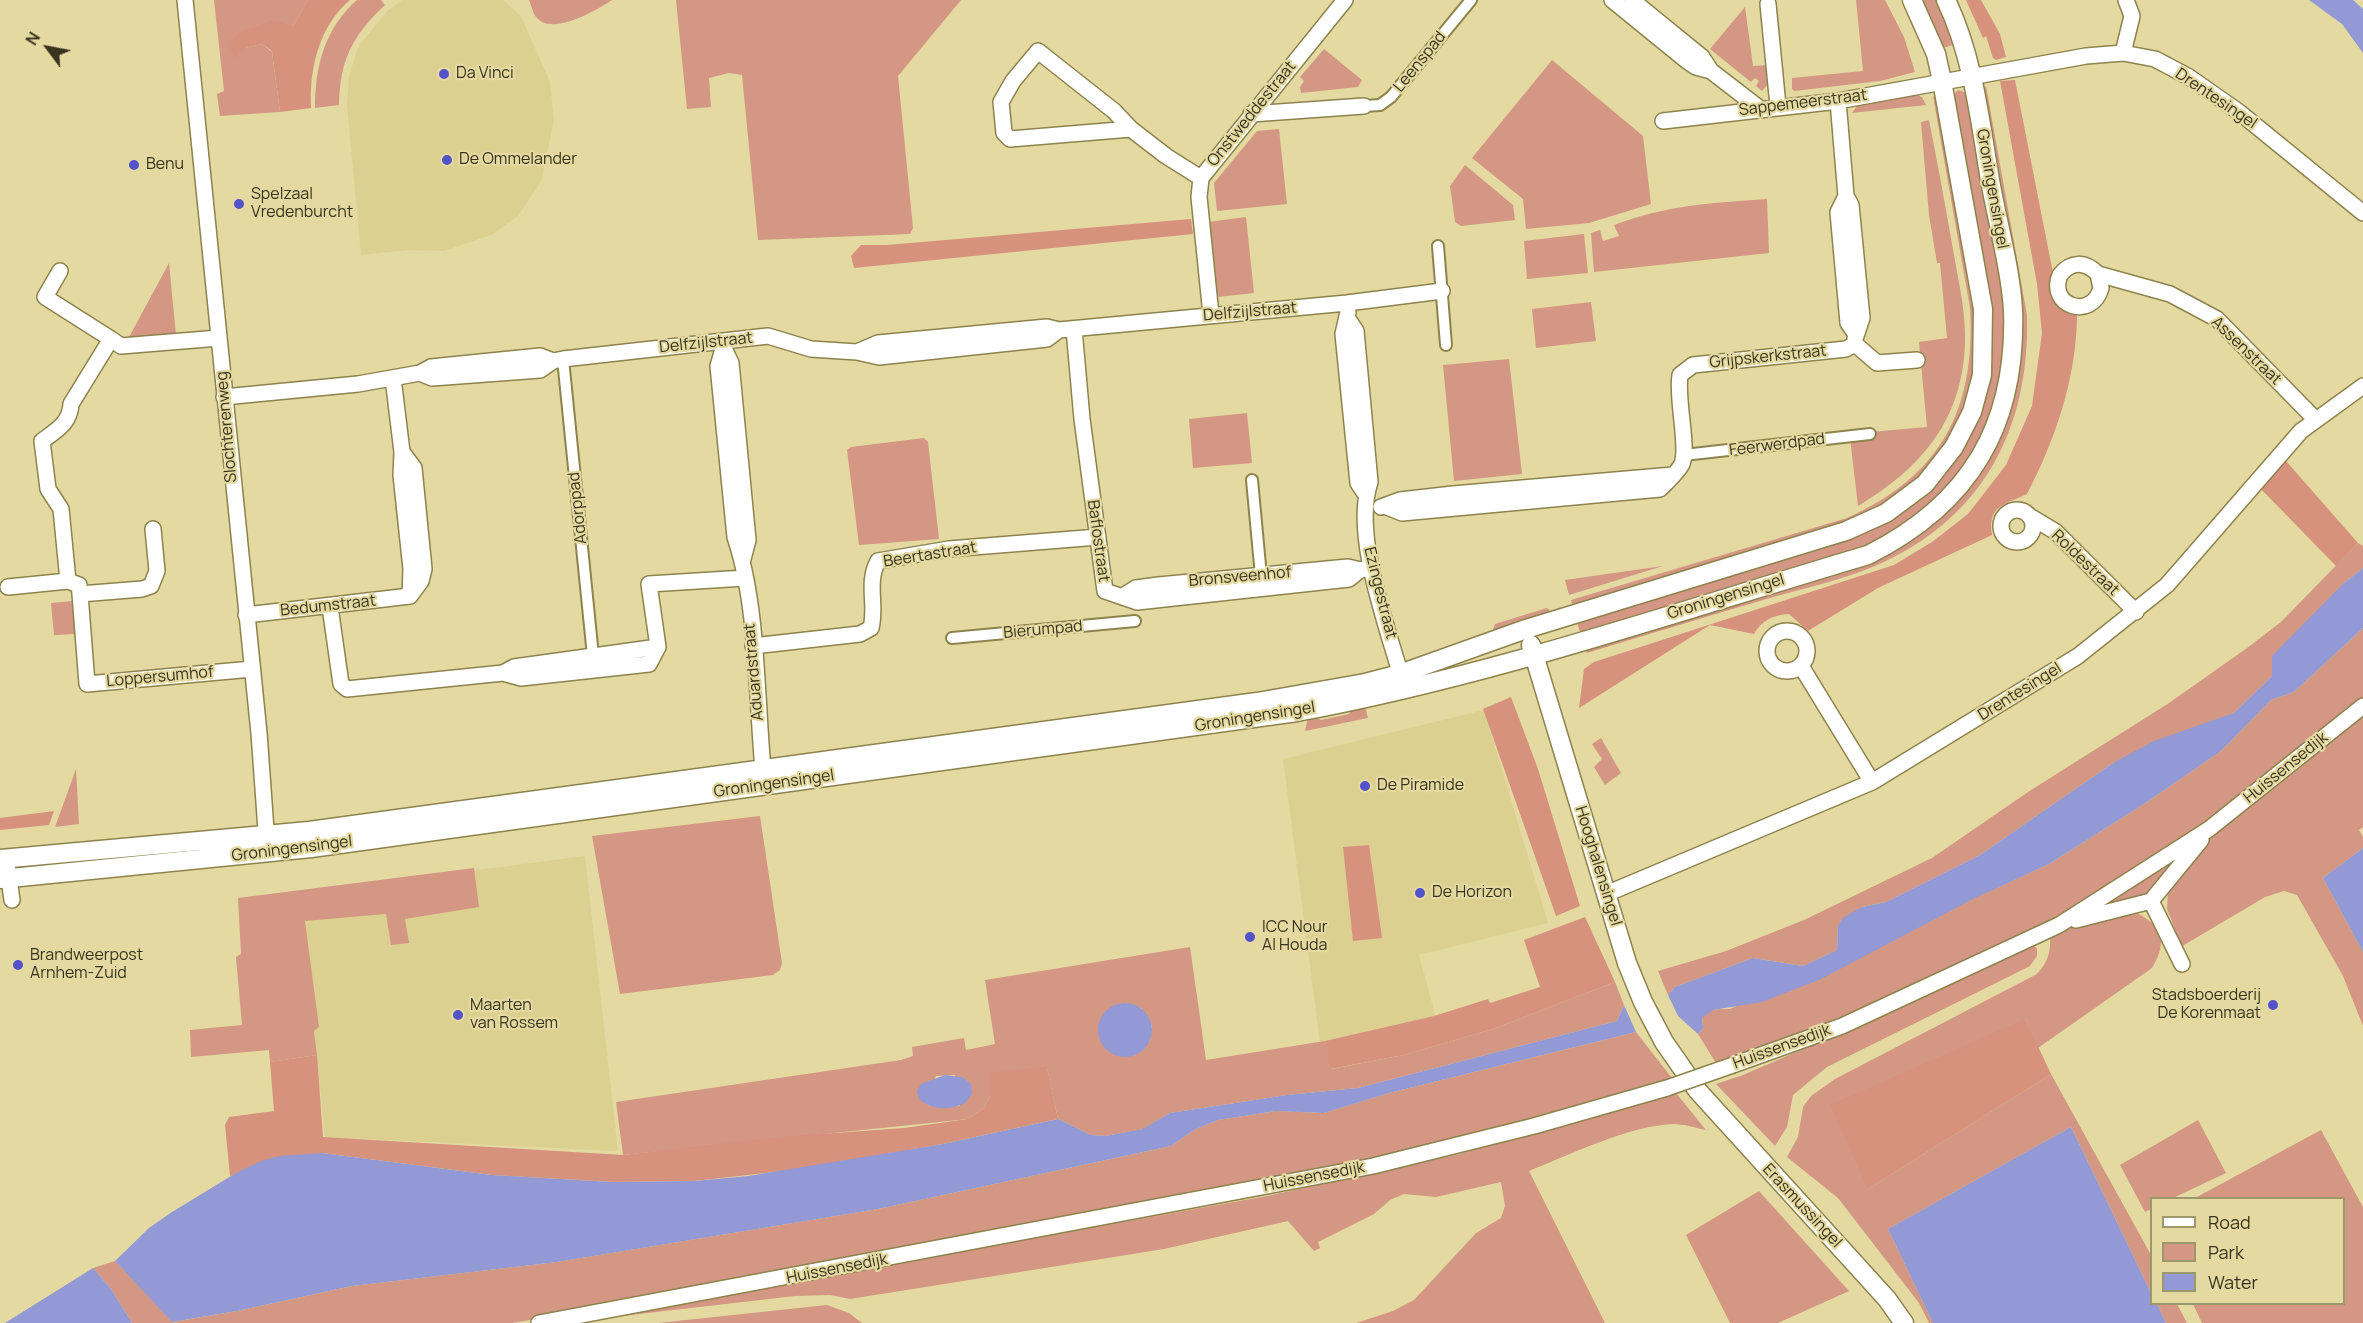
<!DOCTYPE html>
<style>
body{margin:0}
#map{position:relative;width:2363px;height:1323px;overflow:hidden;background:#e4d9a1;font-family:Manrope,sans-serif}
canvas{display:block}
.legend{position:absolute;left:2150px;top:1197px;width:195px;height:108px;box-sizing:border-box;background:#e4d9a1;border:2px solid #9f976c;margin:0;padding:8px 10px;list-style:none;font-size:18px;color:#38331d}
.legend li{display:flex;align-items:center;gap:12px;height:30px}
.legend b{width:30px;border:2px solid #9f976c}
.north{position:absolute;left:18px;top:18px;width:60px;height:60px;-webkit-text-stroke:4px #e4d9a1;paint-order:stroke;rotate:302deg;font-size:16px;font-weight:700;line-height:24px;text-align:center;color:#38331d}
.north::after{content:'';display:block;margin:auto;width:21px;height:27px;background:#38331d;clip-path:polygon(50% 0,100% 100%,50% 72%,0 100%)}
</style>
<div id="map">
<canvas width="2363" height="1323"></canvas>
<ul class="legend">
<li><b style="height:8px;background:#fff"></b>Road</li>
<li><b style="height:16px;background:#d39784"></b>Park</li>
<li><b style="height:16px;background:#9299d5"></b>Water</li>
</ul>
<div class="north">N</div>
</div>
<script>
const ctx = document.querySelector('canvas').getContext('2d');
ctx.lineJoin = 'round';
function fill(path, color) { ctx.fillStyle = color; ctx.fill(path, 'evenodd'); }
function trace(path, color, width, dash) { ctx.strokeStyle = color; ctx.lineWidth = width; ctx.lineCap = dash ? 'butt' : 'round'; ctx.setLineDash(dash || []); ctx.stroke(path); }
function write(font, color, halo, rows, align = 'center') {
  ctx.font = font + ' Manrope,sans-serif'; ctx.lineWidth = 4.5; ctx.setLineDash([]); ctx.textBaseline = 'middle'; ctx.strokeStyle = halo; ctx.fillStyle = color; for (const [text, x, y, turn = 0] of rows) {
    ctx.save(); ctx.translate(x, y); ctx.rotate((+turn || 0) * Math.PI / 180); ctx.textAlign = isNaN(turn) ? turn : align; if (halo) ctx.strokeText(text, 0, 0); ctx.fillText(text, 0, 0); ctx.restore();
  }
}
fill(new Path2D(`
 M 402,0 L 503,0 L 521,16 L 550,82 L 554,120 L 541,182 L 518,216 L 491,235 L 444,251 L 411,250 L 361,255 L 347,105 L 349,76 L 358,47 L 387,11 Z
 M 1484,710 L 1548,923 L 1419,955 L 1438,1025 L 1321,1051 L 1283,759 Z
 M 585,856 L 618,1151 L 325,1137 L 300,893 Z`), '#dcd090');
fill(new Path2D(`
 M 214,0 L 308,0 L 293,26 L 245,48 L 262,44 L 272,52 L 280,112 L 220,116 L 217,94 L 224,91 Z
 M 357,0 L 381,0 L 385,5 C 352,36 340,60 339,105 L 315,108 C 315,66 325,28 357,0 Z
 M 529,0 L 612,0 C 597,10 553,36 537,18 C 533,14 531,5 529,0 Z
 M 676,0 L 961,0 L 898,76 L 913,228 L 910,234 L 758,240 L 742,75 L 729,73 L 709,78 L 711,107 L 687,109 Z
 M 1856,0 L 1885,0 L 1904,37 L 1915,72 L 1880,81 L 1794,91 L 1792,89 L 1792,78 L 1863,71 Z
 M 1918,0 L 1940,0 L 1956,44 L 1940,49 Z
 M 1745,7 L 1753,66 L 1767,65 L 1768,84 L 1762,91 L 1756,86 L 1759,81 L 1755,78 L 1751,82 L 1710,49 Z
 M 1324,49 L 1362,80 L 1358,87 L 1301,93 L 1300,87 L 1304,81 L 1300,77 Z
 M 1552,60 L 1643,136 L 1651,204 L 1589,223 L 1526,229 L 1523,199 L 1472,158 Z
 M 1986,86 L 2027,315 C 2030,429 1983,519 1875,566 C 1842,580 1805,588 1770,598 C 1709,616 1648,634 1587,653 L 1584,647 L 1814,577 L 1937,518 L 2017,375 L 1981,91 Z
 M 1958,90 L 1967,93 L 2000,259 L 2009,335 L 1989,431 L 1950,491 L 1873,547 L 1581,636 L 1576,618 L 1913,500 L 1987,376 L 1952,97 Z
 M 1917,95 L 1922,97 L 1926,105 L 1852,113 L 1857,106 Z
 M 1933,96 L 1938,100 L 1978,305 L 1979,361 L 1965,413 L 1926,474 L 1868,517 L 1573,608 L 1571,600 L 1847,518 C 1941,476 1976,409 1970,308 Z
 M 1929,120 C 1938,165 1946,210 1954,255 C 1959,284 1966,313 1965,342 C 1963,419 1922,468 1858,506 L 1850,438 L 1870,432 L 1927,427 L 1919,342 L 1947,338 L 1940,263 L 1937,263 L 1929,215 L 1921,122 Z
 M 1279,129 L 1287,204 L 1217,211 L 1214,183 L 1257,131 Z
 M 1465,165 L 1513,205 L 1515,220 L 1461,226 L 1455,222 L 1450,186 Z
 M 1767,199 L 1769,253 L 1594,272 L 1591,233 L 1600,230 L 1603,241 L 1619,236 L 1614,225 C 1668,205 1710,203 1767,199 Z
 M 1246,217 L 1254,293 L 1217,297 L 1208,222 Z
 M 1584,234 L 1588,273 L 1527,279 L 1524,241 Z
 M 169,263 L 176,335 L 128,339 Z
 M 1591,302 L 1596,341 L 1536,348 L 1532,309 Z
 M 1509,359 L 1522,474 L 1454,481 L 1443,365 Z
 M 1247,413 L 1252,463 L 1193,468 L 1189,419 Z
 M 924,438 L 928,442 L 939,539 L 859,545 L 847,450 L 851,447 Z
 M 2358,543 L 2363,546 L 2363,568 L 2344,583 L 2272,676 L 2234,713 L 2113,763 L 1980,855 L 1886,902 L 1862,907 L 1838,926 L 1837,950 L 1803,966 L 1753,958 L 1675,987 L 1668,995 L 1658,971 L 1726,951 L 1804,920 L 1932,858 L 2028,792 L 2169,703 L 2247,648 L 2281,622 Z
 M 1663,566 L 1569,595 L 1565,580 Z
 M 73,601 L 76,634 L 54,635 L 51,603 Z
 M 1547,608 L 1553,614 L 1492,633 L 1495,624 Z
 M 2363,628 L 2363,703 L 2325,737 L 2158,858 L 2028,934 L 1851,1018 L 1716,1063 L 1698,1034 L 1703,1028 L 1702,1018 C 1708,1008 1719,1009 1730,1009 L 2049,864 L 2147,802 L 2221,751 L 2271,700 L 2294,692 Z
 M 1354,706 L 1365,706 L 1368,718 L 1305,731 L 1308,718 L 1314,716 L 1321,720 L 1349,714 Z
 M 2363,713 L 2363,827 L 2359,830 L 2363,837 L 2363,848 L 2323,878 L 2363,952 L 2363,1026 L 2343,976 L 2297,895 L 2284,891 L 2265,897 L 2179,948 L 2177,934 L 2167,909 L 2168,890 L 2205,842 Z
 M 1601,738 L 1621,773 L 1605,785 L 1594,767 L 1602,759 L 1592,744 Z
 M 76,769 L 79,824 L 55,827 Z
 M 760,816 L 782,963 L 780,970 L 773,975 L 620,994 L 592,836 Z
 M 2180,858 L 2147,897 L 2090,913 Z
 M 474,868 L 479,907 L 405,919 L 409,943 L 391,945 L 386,914 L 305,921 L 319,1027 L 314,1031 L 317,1055 L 270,1062 L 269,1050 L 191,1057 L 190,1030 L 242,1025 L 236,957 L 241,954 L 238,898 Z
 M 2131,910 C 2160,924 2170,938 2152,968 L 2038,1048 L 2025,1019 L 1868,1189 L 2051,1074 L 2151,1255 L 2151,1293 L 2071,1127 L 1888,1229 L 1933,1323 L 1929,1323 L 1919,1303 L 1838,1198 L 1787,1157 L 1798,1137 L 1803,1107 L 1811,1096 L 1835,1079 L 2037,974 C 2048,962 2051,952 2050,935 L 2065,927 Z
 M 2033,944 L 2037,949 L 2037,956 L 2030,966 L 1827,1067 L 1793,1095 L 1787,1127 L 1775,1146 L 1716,1084 L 1743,1075 L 1926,996 Z
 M 1190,947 L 1206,1060 L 1325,1041 L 1331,1069 L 1404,1055 L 1493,1029 L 1615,982 L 1624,1005 L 1617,1021 L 1358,1088 L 1287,1095 L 1170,1113 L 1144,1129 L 1105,1136 L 1091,1135 L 1058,1119 L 1047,1068 L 990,1097 L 984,1108 L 968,1119 L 623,1155 L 616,1102 L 901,1060 L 913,1056 L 912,1047 L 964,1038 L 966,1050 L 995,1044 L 985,980 ZM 1126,1003 L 1141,1008 L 1152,1026 L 1150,1041 L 1107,1049 L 1100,1037 L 1119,1004 ZM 955,1075 L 960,1106 L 942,1108 L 927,1105 L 936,1076 Z
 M 1636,1032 L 1675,1082 L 1362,1165 L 542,1318 L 512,1323 L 132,1323 L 111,1289 L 93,1268 L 115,1261 L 173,1322 L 237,1311 L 352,1286 L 557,1262 L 878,1209 L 1171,1146 L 1194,1130 L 1218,1120 L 1276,1111 L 1324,1113 L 1389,1093 Z
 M 1676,1093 L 1706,1130 C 1696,1128 1684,1124 1674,1124 C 1631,1125 1569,1155 1529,1171 L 1605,1323 L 1356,1323 L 1393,1311 L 1414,1300 L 1476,1233 L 1501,1218 L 1505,1206 L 1501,1182 L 1436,1197 L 1404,1194 L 1390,1200 L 1374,1214 L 1318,1242 L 1320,1248 L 1314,1251 L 1288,1221 L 1164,1249 L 850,1299 L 830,1295 L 795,1296 L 613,1317 L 602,1316 L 1267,1196 L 1456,1155 Z
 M 2198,1120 L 2226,1173 L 2173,1198 L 2152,1198 L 2151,1209 L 2145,1212 L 2120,1165 Z
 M 2321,1130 L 2363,1207 L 2363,1323 L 2202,1323 L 2193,1304 L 2344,1304 L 2344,1198 L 2195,1198 Z
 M 1759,1191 L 1849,1291 L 1778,1323 L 1730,1323 L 1686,1235 Z
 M 2157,1304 L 2177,1304 L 2187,1323 L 2166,1323 Z
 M 827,1305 L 849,1313 L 862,1323 L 658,1323 Z`), '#d39784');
fill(new Path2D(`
 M 308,0 L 350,0 C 319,26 309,69 311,108 L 280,112 L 272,51 L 262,44 L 245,48 L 234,58 L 229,44 L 238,33 L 273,20 L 293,26 Z
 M 1966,0 L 1981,0 L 2000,34 L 2006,57 L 1996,60 L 1993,58 L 1986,36 L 1983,38 Z
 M 2015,80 L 2053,273 C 2044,293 2055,311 2077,313 C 2077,376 2056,438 2027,494 C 2006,504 1987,505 1992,535 L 1878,588 L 1808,631 L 1789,614 C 1773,615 1761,621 1754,634 L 1710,625 L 1579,708 L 1584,669 L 1594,662 L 1894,565 L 1932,542 L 1968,514 L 2006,465 L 2032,406 L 2042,333 L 2037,284 L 2000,81 Z
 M 1191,219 L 1193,234 L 854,268 L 851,256 L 861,245 L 887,245 Z
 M 2286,461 L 2358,543 L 2336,566 L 2260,488 Z
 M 1511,697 L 1538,769 L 1580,906 L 1556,916 L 1483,709 Z
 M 54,811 L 49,825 L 0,830 L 0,818 Z
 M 1369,845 L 1382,938 L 1353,941 L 1343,847 Z
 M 1585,917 L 1615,982 L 1493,1029 L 1404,1055 L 1330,1069 L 1325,1041 L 1434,1016 L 1488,999 L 1490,1003 L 1540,987 L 1524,940 Z
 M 2025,1019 L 2051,1074 L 1868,1189 L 1830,1105 Z
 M 317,1055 L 323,1137 L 623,1155 L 779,1137 L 904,1128 L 968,1119 L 984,1108 L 990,1097 L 989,1073 L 1047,1067 L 1058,1119 L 943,1144 L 793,1170 L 694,1181 L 612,1182 L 492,1175 L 322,1153 L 230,1176 L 225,1125 L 229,1117 L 274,1111 L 270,1062 Z`), '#d6927d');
fill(new Path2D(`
 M 2309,0 L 2353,0 L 2363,9 L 2363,53 L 2342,24 Z
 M 2363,568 L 2363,628 L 2294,692 L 2271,700 L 2221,751 L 2147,802 L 2049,864 L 1971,900 L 1821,979 L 1762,1002 L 1713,1010 L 1702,1018 L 1703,1028 L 1698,1034 L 1678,1016 L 1668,995 L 1675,987 L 1753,958 L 1803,966 L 1837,950 L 1838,926 L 1843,918 L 1862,907 L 1886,902 L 1980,855 L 2113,763 L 2154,741 L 2234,713 L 2272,676 L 2272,656 L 2344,583 Z
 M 2363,848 L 2363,952 L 2323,878 Z
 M1098 1030a27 27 0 1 1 54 0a27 27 0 1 1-54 0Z
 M 1624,1005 L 1636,1032 L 1389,1093 L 1324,1113 L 1276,1111 L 1218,1120 L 1194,1130 L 1171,1146 L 878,1209 L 557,1262 L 352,1286 L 237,1311 L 172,1322 L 115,1261 L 149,1228 L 172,1212 L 236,1173 L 261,1161 L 280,1156 L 322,1153 L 492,1175 L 612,1182 L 694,1181 L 748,1176 L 943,1144 L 1058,1119 L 1091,1135 L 1105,1136 L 1143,1129 L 1170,1113 L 1287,1095 L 1358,1088 L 1617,1021 Z
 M 945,1075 L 962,1077 L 971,1084 L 972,1094 L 965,1103 C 950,1111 931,1110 919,1099 L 917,1091 L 921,1084 Z
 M 2071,1127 L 2151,1293 L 2152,1304 L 2157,1304 L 2166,1323 L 1933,1323 L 1888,1229 Z
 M 93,1268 L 111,1289 L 132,1323 L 5,1323 Z`), '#9299d5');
const pedestrian = new Path2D(`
 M 1364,106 L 1380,105 L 1391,97 L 1471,0
 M 1438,246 L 1446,345
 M 563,359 L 593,656
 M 1684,455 L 1870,434
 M 1252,480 L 1261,576
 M 952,638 L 1135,621`);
const minor = new Path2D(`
 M 185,0 L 259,733 L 267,844
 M 1612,0 L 1687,61 L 1696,67 L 1711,71
 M 1632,0 L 1702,57 L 1711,71 L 1759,108
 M 1768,4 L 1778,106
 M 2123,53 L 2132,16 L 2126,0
 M 1838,101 L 1846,196 L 1838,212 L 1848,323 L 1855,333
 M 1251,114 L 1364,106
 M 1663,121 L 1838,101 L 2086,56 L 2123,53 L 2155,59 L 2189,77 L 2239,112 L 2363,213
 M 1131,129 L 1114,111 L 1038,51 L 1013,81 L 1001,102 L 1004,133 L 1010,139 L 1131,129 L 1166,156 L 1201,178
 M 1846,196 L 1851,205 L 1862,318 L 1855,339
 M 60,271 L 45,297 L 111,339 L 71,404 C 70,423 57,430 42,441 L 48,489 L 61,509 L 68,581 L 79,585 L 80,594 L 142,589 L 151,586 L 157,571 L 153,529
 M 2098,274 L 2101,288 C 2092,321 2047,306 2060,275 C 2071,261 2085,261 2098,274 L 2170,294 L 2217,319 L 2316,420
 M 1348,312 L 1343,334 L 1358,483 L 1366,495
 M 1211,315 L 1199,197 L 1201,178 L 1345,0
 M 1348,319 L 1356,331 L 1370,482 C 1352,535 1388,628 1403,683
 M 1074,329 L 1082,419 L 1105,591 L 1137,602 L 1349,579 L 1360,570 L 1371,568
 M 111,339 L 121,346 L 219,338
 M 722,344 L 731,363 L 748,540 L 743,559
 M 723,349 L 718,366 L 735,537 C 759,608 756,704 764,780
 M 857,352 L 878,343 L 1047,327 L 1059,330 L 1347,303 L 1442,291
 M 420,373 L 432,378 L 540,370 L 553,361 L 563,359 L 768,336 L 811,349 L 857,352 L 879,357 L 1047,339 L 1059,330
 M 393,378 L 402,452 L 401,475 L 411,569 L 410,596
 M 224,397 L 358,384 L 420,373 L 431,367 L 540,356 L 553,361
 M 1381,507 L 1400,500 L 1453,494 L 1673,475
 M 1387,507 L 1402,513 L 1660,489 C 1667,482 1678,472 1682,464 C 1689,446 1676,400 1680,375 L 1693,365 L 1846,349 L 1855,344 L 1877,363 L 1917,360
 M2001 526a16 16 0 1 1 32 0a16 16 0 1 1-32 0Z
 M 2031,517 L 2056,532 L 2136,612
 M 8,587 L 68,581
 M 80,594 L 87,684 L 252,669
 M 1123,596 L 1136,588 L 1159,585 L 1348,567 L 1360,570
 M 330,607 L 341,684 L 347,689 L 503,673 L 521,678 L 649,664 L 658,647 L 649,584 L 745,578
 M 246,615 L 410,596 L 421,581 L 424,569 L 414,468 L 402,452
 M1767 651a20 20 0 1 1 40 0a20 20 0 1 1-40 0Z
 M 753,646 L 860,634 L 871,628 C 877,605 866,583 878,561 L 949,549 L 1098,537
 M 1801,666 L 1872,782
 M 503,673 L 514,667 L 658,647
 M 6,858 L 12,900
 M 1606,894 L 1872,782 L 2078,656 L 2167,585 L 2301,431 L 2363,386
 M 2151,901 L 2182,964
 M 2076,920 L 2151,901 L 2201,840
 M 1733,1065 L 1842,1026 L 2059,925 L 2209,829 L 2363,706
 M 539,1323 L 1373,1166 L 1534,1126 L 1667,1088`);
const tertiary = new Path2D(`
 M 1531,645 L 1627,963 L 1643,1002 L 1664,1042 L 1698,1091 L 1887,1299 L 1904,1323
 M 0,859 L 309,831 L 1257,702 L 1365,683 L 1400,674 L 1526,629 L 1846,531 L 1886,513 L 1925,484 L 1954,447 L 1972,412 L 1982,375 L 1983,309 L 1942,81 L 1936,54 L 1912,0
 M 0,879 L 311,848 L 1297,712 C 1491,676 1679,611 1868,555 C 1970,504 2017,425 2013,310 C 2011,270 1997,221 1990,180 C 1980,120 1973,56 1946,0`);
trace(pedestrian, '#8d834d', 14);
trace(minor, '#8d834d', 18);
trace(tertiary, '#8d834d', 21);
trace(pedestrian, '#fff', 10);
trace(minor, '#fff', 15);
trace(tertiary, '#fff', 18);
const minorBridge = new Path2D(`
 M 1667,1088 L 1733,1065`);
trace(minorBridge, '#8d834d', 18, []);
trace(minorBridge, '#fff', 15);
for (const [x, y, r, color] of [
 [444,74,6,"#5452c9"],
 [447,160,6,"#5452c9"],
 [134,165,6,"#5452c9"],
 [239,204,6,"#5452c9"],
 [1365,786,6,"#5452c9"],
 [1420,893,6,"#5452c9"],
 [1250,937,6,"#5452c9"],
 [18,965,6,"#5452c9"],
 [2273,1005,6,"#5452c9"],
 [458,1015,6,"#5452c9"]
]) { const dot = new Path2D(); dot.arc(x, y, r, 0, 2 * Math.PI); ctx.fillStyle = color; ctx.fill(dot); trace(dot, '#e4d9a1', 2); }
write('16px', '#38331d', '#e4d9a1', [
 ["Leenspad",1420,62,-51],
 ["Drentesingel",2216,99,34],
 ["Sappemeerstraat",1803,103,-7],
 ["Onstweddestraat",1252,114,-51],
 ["Groningensingel",1992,189,80],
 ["Delfzijlstraat",1250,312,-5],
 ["Delfzijlstraat",706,343,-6],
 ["Assenstraat",2246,351,44],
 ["Grijpskerkstraat",1768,357,-6],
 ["Slochterenweg",227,427,-95],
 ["Feerwerdpad",1777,445,-7],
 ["Adorppad",578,508,-96],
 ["Baflostraat",1098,541,82],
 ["Beertastraat",930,555,-9],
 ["Roldestraat",2085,563,44],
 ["Bronsveenhof",1240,577,-5],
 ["Ezingestraat",1380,593,76],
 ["Groningensingel",1726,597,-17],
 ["Bedumstraat",328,606,-6],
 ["Bierumpad",1043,630,-5],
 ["Aduardstraat",754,672,-95],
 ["Loppersumhof",160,677,-5],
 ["Drentesingel",2020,692,-32],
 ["Groningensingel",1255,717,-9],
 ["Huissensedijk",2286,768,-39],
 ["Groningensingel",774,784,-8],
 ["Groningensingel",292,849,-7],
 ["Hooghalensingel",1598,866,73],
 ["Huissensedijk",1782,1047,-20],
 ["Huissensedijk",1314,1177,-11],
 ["Erasmussingel",1802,1206,47],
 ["Huissensedijk",837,1269,-11]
]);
write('16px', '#38331d', '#e4d9a1', [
 ["Da Vinci",456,74],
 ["De Ommelander",459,160],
 ["Benu",146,165],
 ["Spelzaal",251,195],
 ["Vredenburcht",251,213],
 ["De Piramide",1377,786],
 ["De Horizon",1432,893],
 ["ICC Nour",1262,928],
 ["Al Houda",1262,946],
 ["Brandweerpost",30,956],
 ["Arnhem-Zuid",30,974],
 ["Stadsboerderij",2261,996,"right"],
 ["De Korenmaat",2261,1014,"right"],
 ["Maarten",470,1006],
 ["van Rossem",470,1024]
], 'left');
</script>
